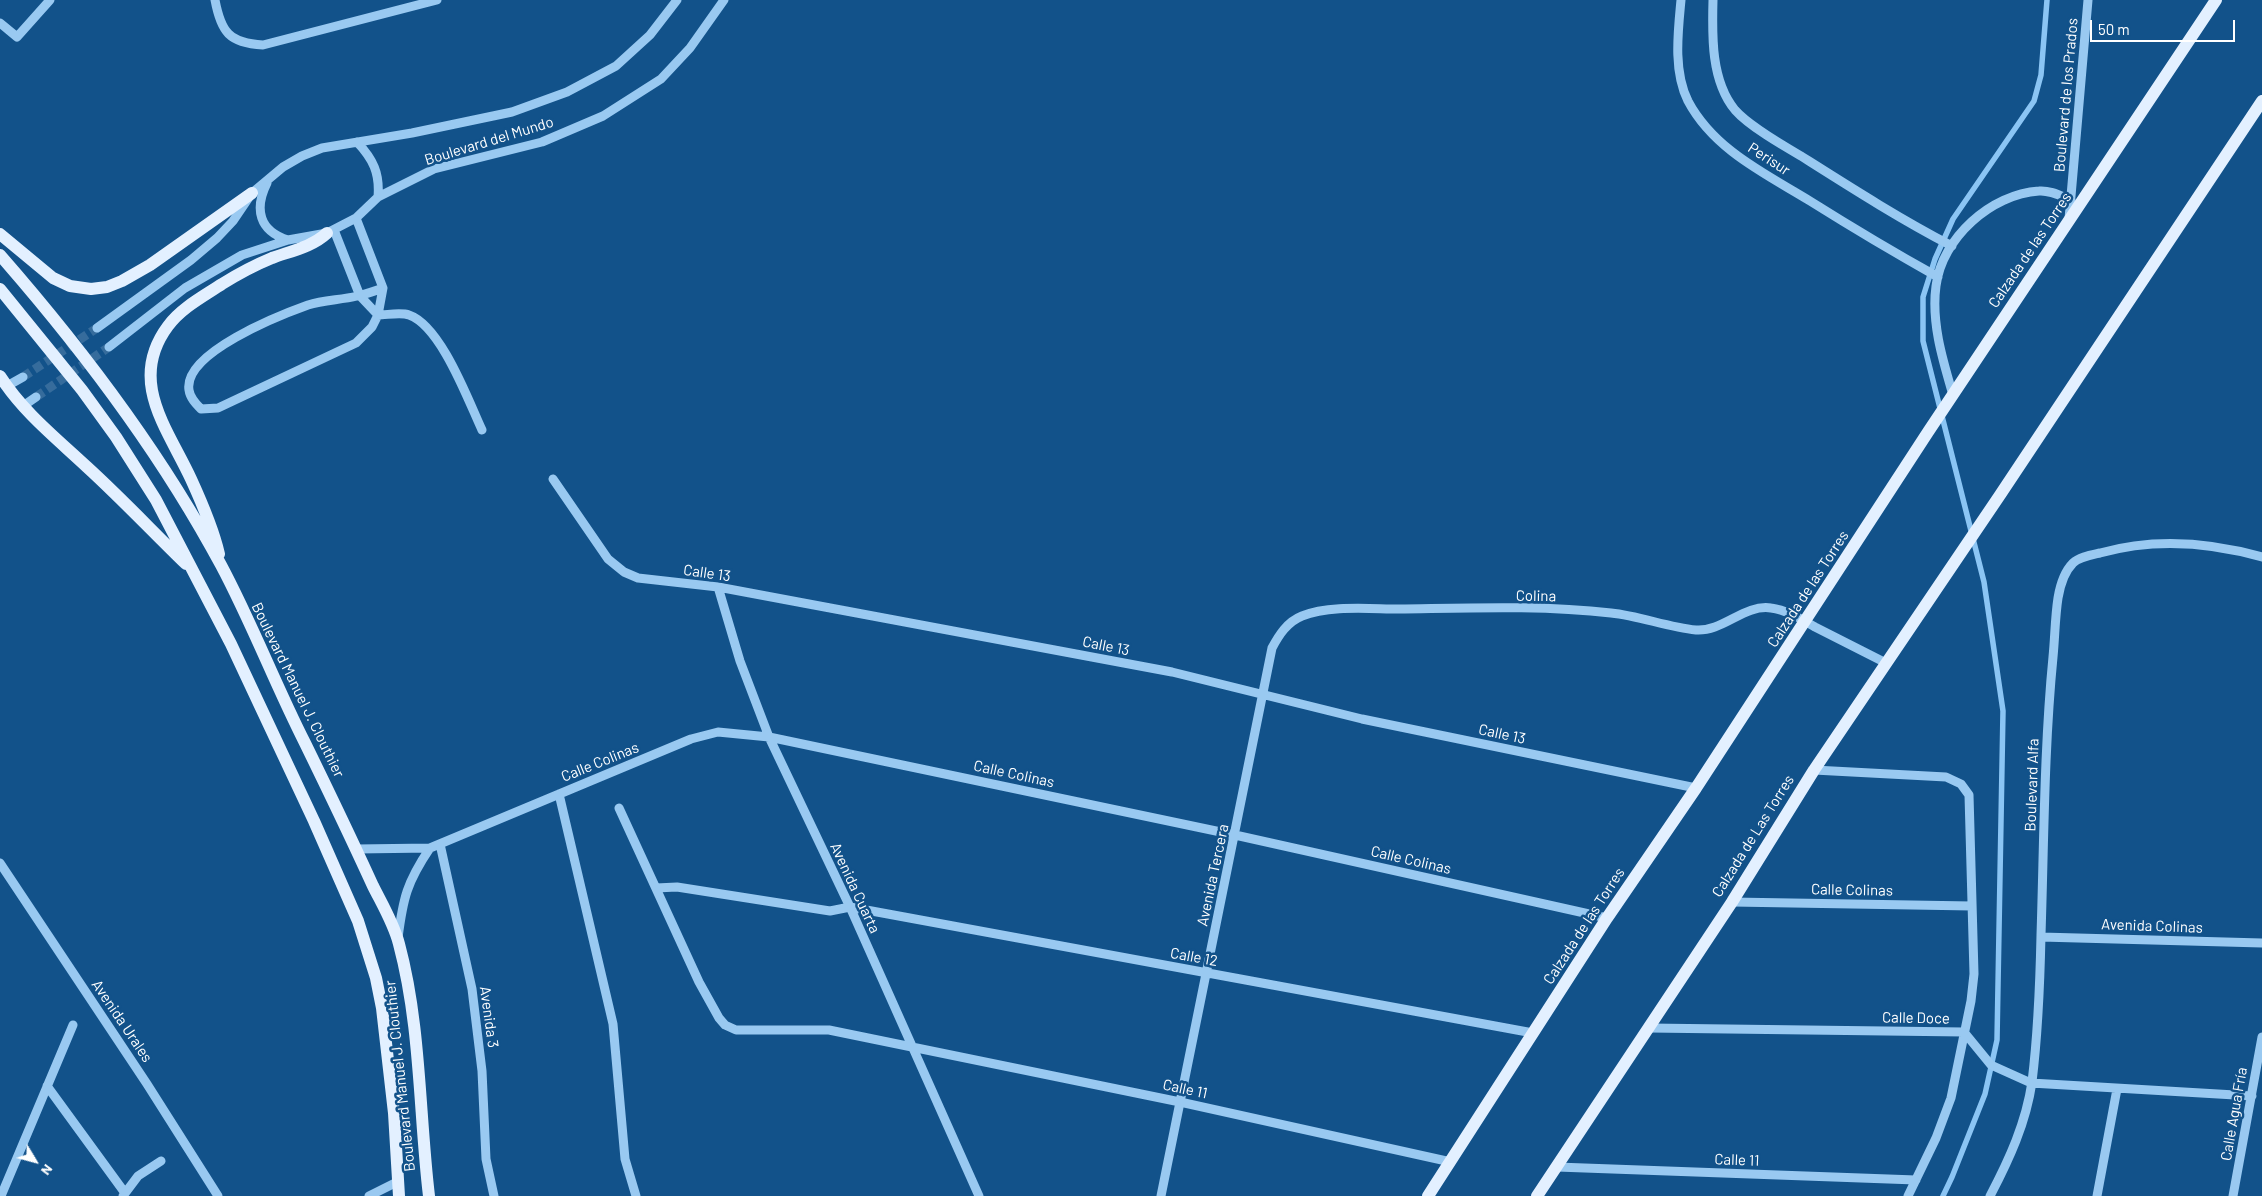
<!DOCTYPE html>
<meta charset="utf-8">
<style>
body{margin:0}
#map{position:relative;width:2262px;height:1196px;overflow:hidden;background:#12528a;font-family:Barlow,sans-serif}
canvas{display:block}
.north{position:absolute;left:10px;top:1136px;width:50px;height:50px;-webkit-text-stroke:4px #12528a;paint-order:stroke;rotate:127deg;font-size:14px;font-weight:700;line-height:20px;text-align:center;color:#fff}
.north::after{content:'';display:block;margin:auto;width:18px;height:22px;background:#fff;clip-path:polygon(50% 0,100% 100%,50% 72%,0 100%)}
.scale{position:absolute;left:2090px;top:20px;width:145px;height:22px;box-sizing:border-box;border:2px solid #fff;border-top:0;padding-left:6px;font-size:15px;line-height:18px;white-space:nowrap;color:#fff;-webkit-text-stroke:4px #12528a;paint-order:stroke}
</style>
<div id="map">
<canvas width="2262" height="1196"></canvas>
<div class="north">N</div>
<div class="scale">50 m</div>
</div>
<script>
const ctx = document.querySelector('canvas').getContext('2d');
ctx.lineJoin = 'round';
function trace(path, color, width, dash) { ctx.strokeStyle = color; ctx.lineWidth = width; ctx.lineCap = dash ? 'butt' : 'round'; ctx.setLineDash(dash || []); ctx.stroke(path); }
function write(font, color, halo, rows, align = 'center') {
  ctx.font = font + ' Barlow,sans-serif'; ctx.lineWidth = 5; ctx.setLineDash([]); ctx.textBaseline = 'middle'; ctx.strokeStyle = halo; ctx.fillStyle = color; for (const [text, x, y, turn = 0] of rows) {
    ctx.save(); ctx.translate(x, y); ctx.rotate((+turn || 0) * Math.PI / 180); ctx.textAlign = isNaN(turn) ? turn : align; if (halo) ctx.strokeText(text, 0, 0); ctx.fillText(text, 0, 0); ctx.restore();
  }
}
trace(new Path2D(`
 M 1943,1196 L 1952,1177 L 1985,1094 L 1997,1040 L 2003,711 L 1984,582 L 1923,341 L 1923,297 L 1935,259 L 1953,219 L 2034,101 L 2041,75 L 2047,0`), '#8bc5f4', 5.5);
trace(new Path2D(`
 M 23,377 L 97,328
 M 36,397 L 109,347`), '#366c9c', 9, [9, 4.5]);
trace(new Path2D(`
 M 215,0 C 221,32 229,43 263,45 L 437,0
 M 1681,0 C 1678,32 1673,71 1688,101 C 1714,150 1766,174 1810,201 C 1853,228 1895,253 1938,277
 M 1713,0 C 1712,36 1711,81 1735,110 C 1749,126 1782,145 1801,156 C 1850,187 1900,219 1952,246
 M 0,23 L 17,37 L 50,0
 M 357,142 C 373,159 380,173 378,197
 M 267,183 C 254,209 259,231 288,240
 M 356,218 L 383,288 L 378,315 L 372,327 L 356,343 L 218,408 L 201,409 C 196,404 190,398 189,390 C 183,353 280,315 308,305 C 324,300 341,300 357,296 C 366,294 375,291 383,288
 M 2069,219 L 2088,0
 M 334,230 L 360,296 L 378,315 C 387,315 401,312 409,315 C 441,326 468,400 482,430
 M 97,328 L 191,260 L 217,238 L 233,221 L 252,193 L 283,167 L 302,156 L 322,148 L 412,133 L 512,112 L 567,92 L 616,66 L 650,35 L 677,0
 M 109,347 L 185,288 L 242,255 L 288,240 L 327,233 L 356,218 L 378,197 L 434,169 L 542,142 L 603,116 L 661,79 L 690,48 L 724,0
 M 7,386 L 23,377
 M 1953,395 C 1943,361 1931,323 1936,286 C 1942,238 1991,194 2039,191 C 2050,190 2061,196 2071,200
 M 23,406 L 36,397
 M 553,479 L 608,559 L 624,572 L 638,578 L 718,587 L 1172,672 L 1362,719 L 1696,788
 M 718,587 L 740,661 L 769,737 L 850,907 L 979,1196
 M 1814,770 L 1946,777 L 1961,784 L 1969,795 L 1974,974 L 1971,1001 L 1951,1098 L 1936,1138 L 1908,1196
 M 559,794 L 613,1024 L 625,1159 L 636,1196
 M 619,808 L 699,982 L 719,1018 L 725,1025 L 736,1030 L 829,1030 L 1180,1102 L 1451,1162
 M 440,844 L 472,989 L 482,1071 L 486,1159 L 494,1196
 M 357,849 L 430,848 L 691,739 L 718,732 L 769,737 L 1235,835 L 1607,918
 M 0,863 L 147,1084 L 218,1196
 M 656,888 L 677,887 L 830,911 L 850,907 L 1533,1033
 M 1732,902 L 1972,906
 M 2041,937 L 2262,943
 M 398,938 C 403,898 407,882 430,848
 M 1649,1028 L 1964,1032 L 1991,1065 L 2031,1083 L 2252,1096
 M 47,1086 L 125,1193
 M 1557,1167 L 1916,1180
 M 1,1196 L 73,1025
 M 123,1196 L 138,1176 L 161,1161
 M 369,1196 L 397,1182
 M 1161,1196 L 1272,648 C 1279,635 1287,622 1302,616 C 1329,605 1370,609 1399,609 C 1469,608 1541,605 1611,613 C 1640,616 1667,627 1696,630 C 1723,632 1744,604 1771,608 C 1787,610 1801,619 1815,627 C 1839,639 1862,651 1886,663
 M 1990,1196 C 2009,1160 2026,1123 2032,1082 C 2038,1033 2040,984 2041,935 C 2044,842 2044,749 2053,657 C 2055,637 2055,617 2058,598 C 2060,586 2064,572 2073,563 C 2079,557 2091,555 2100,553 C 2153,538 2209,542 2262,557
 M 2097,1196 L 2117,1089
 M 2233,1196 L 2262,1037`), '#99c9f1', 9);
trace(new Path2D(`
 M 0,234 L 53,278 L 70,286 L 91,289 L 107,287 L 122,281 L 150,265 L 252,193
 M 0,255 C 84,351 161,453 221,565 C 252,623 275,684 305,743 C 328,790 351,838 373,886 C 382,904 394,924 399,944 C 421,1026 419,1113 429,1196
 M 0,289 L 82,390 L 116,437 L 156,500 L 231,644 L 314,821 L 358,921 L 376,978 L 382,1008 L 394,1113 L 399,1196
 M 0,376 C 23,412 56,438 87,467 C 121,498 153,532 186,564
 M 219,554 C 213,528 202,503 191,479 C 168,429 127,381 168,326 C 181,308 204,296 222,284 C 238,274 255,265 272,258 C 291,251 312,247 327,233
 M 1428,1196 L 1607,918 L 1696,788 L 1928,432 L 2216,0
 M 1537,1196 L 1732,902 L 1814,770 L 2000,495 L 2262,101`), '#e3f0ff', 12);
write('15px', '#fff', '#12528a', [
 ["Boulevard de los Prados",2066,95,-85],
 ["Boulevard del Mundo",489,141,-17],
 ["Perisur",1769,159,33],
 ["Calzada de las Torres",2030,250,-56],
 ["Calle 13",707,573,8],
 ["Calzada de las Torres",1808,589,-57],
 ["Colina",1536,596,1],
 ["Calle 13",1106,646,11],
 ["Boulevard Manuel J. Clouthier",298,690,64],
 ["Calle 13",1502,734,12],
 ["Calle Colinas",600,762,-22],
 ["Calle Colinas",1014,774,12],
 ["Boulevard Alfa",2032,785,-88],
 ["Calzada de Las Torres",1753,836,-58],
 ["Calle Colinas",1411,860,13],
 ["Avenida Tercera",1213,875,-78],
 ["Avenida Cuarta",855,888,65],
 ["Calle Colinas",1852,890,1],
 ["Calzada de las Torres",1584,926,-57],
 ["Avenida Colinas",2152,926,2],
 ["Calle 12",1194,957,10],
 ["Avenida 3",489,1017,82],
 ["Calle Doce",1916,1018,1],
 ["Avenida Urales",122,1021,56],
 ["Boulevard Manuel J. Clouthier",400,1076,-96],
 ["Calle 11",1185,1089,12],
 ["Calle Agua Fría",2234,1114,-80],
 ["Calle 11",1737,1160,2]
]);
</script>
